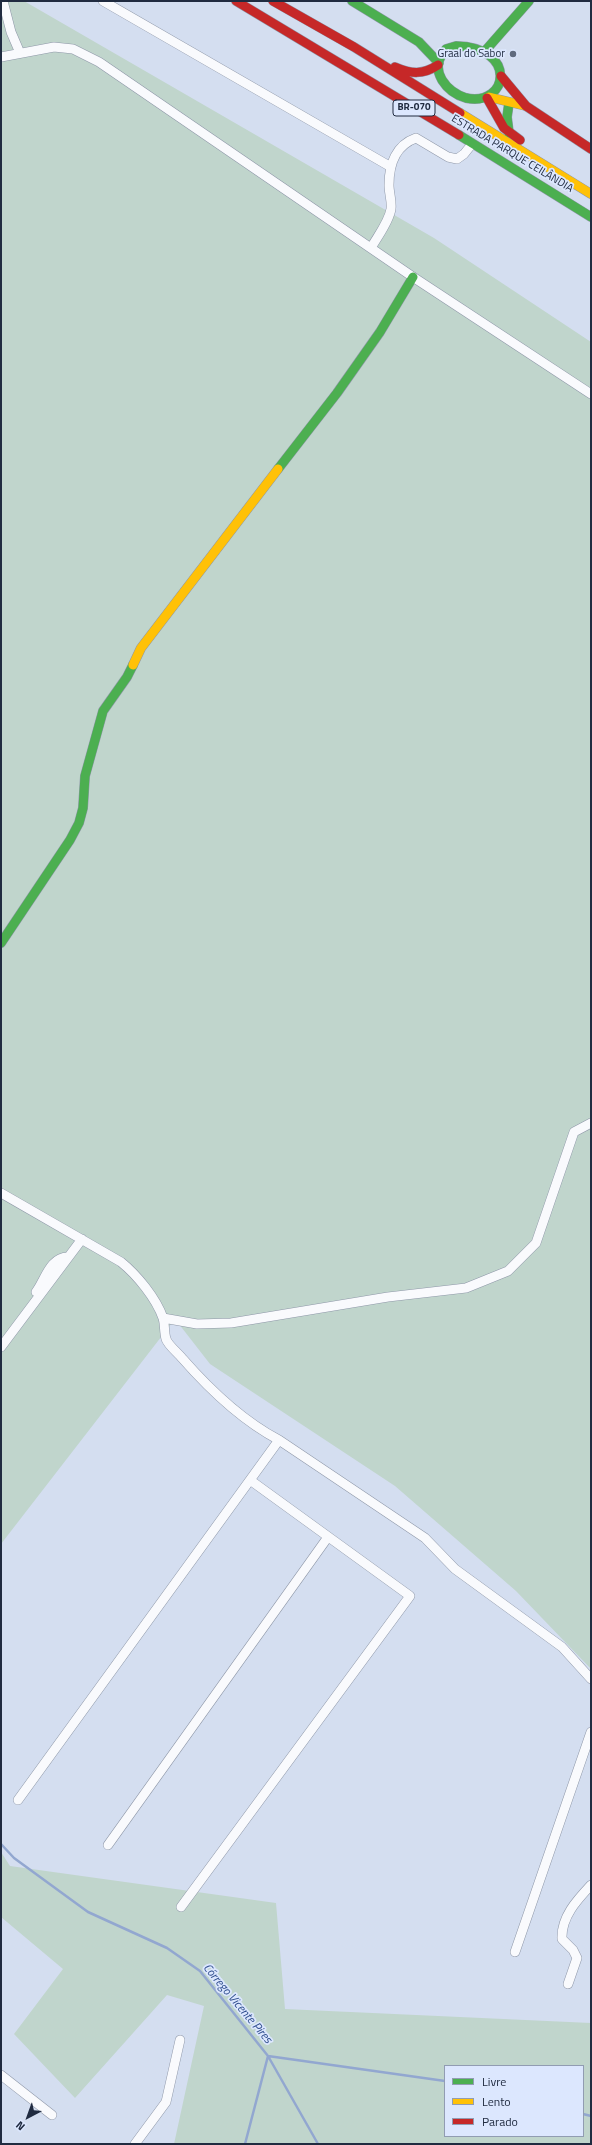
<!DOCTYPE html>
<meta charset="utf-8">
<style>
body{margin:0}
#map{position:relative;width:592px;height:2145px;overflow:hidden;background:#d4def0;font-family:"Titillium Web",sans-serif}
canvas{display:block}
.frame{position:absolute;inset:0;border:2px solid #202b40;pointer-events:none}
.legend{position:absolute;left:444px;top:2065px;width:140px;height:72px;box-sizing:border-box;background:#dce7fe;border:1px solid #919cb2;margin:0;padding:5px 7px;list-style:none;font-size:12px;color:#202b40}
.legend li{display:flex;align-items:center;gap:8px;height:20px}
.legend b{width:20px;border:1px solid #919cb2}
.north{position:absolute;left:8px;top:2097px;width:40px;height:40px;-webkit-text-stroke:3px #dce7fe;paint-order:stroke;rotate:221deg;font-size:11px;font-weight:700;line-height:16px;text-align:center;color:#202b40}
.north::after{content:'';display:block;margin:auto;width:14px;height:18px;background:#202b40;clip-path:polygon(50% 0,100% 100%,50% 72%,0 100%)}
</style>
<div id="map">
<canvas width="592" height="2145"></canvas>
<div class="frame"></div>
<ul class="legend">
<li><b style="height:5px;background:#4caf50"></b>Livre</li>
<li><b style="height:5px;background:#ffc107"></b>Lento</li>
<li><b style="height:5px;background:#c62828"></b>Parado</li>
</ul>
<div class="north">N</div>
</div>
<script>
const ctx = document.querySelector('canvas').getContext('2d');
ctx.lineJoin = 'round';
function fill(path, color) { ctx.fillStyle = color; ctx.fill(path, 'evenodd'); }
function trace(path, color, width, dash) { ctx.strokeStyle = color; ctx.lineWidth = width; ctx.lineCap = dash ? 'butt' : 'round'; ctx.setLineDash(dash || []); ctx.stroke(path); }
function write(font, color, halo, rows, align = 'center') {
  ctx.font = font + ' "Titillium Web",sans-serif'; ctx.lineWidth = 3.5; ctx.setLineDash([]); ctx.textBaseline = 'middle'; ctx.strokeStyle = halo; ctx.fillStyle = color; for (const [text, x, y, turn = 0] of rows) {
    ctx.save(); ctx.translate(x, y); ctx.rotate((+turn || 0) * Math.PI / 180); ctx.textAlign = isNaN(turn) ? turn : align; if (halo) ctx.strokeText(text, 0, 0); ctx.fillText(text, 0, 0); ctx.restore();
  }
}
fill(new Path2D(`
 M 1,1 L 24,1 L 434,238 L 591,342 L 591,1669 L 516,1591 L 395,1486 L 210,1364 L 175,1319 L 1,1544 Z
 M 1,1852 L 10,1866 L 276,1903 L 285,2009 L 591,2023 L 591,2144 L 174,2144 L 204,2006 L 167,1995 L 75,2098 L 14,2034 L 63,1969 L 1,1917 ZM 445,2066 L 583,2066 L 583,2136 L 445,2136 Z`), '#c0d5cc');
trace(new Path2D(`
 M 1,1844 L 14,1858 L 88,1912 L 167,1948 L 200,1971 L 268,2056 L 445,2081
 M 268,2056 L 318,2144
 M 583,2114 L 591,2116
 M 245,2144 L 268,2056`), '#92a7d0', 2.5);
const street = new Path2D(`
 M 3,1 L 11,32 L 20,53
 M 103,1 L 391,167
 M 1,57 L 54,47 L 73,49 L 99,62 L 413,277 L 591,394
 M 371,248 C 377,237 389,222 391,209 C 392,201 389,193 389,185 C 389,164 396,145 416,138 L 448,157 L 457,159 L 464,154 L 472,144
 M 1,1193 L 121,1262 C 137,1275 156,1298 163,1318 C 165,1324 164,1332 166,1339 C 168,1345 177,1352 182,1358 C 210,1390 241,1420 279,1440 L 425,1538 L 455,1569 L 562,1647 L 591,1679
 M 36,1292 C 45,1280 50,1257 68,1257
 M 163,1318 L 197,1324 L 231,1323 L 388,1297 L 466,1288 L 508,1271 L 536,1243 L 574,1132 L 591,1123
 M 1,1347 L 82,1239
 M 18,1800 L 279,1440
 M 108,1845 L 328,1537
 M 181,1907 L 410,1596 L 250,1480
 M 515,1952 L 591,1732
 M 568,1984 L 577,1958 L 573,1950 L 562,1939 C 561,1917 577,1900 591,1885
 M 1,2075 L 52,2115
 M 135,2144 L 166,2102 L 180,2040`);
const fast = new Path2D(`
 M 352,1 L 419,42 L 439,63
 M 456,46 C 518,47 509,107 466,98 C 456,95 447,88 442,80 C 435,68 438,59 446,49 Z
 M 485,51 L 529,1
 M 509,103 L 507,117 L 509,133
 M 459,135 L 591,217
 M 278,469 L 337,393 L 380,332 L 413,277
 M 1,943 L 70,840 L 79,823 L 83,808 L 85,776 L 103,711 L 127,677 L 133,665`);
const slow = new Path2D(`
 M 489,97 L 526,106
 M 460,113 L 591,194
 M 133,665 L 141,648 L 278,469`);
const jam = new Path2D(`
 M 236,1 L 459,135
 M 273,1 L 354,47 L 460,113
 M 395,67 C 411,74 423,75 438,65
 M 501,76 L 526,106 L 591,149
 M 487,98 L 504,128 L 520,140`);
trace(street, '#8e97a8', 10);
trace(fast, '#8e97a8', 10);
trace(slow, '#8e97a8', 10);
trace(jam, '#8e97a8', 10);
trace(street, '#f9fafd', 9);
trace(fast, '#4caf50', 9);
trace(slow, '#ffc107', 9);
trace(jam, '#c62828', 9);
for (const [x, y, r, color] of [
 [513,54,4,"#5f6a7e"]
]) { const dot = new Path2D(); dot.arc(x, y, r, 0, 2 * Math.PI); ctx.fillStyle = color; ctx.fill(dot); trace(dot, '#dce7fe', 1.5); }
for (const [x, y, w] of [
 [414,108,42]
]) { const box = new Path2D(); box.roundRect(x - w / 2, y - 8, w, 16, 3); ctx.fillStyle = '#dce7fe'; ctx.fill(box); trace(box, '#202b40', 1); }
write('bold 10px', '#202b40', null, [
 ["BR-070",414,108]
]);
write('11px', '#202b40', '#dce7fe', [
 ["Graal do Sabor",505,54]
], 'right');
write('11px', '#202b40', '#dce7fe', [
 ["ESTRADA PARQUE CEILÂNDIA",512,154,31]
]);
write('italic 12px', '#2f4e8e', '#dce7fe', [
 ["Córrego Vicente Pires",237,2004,50]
]);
</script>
